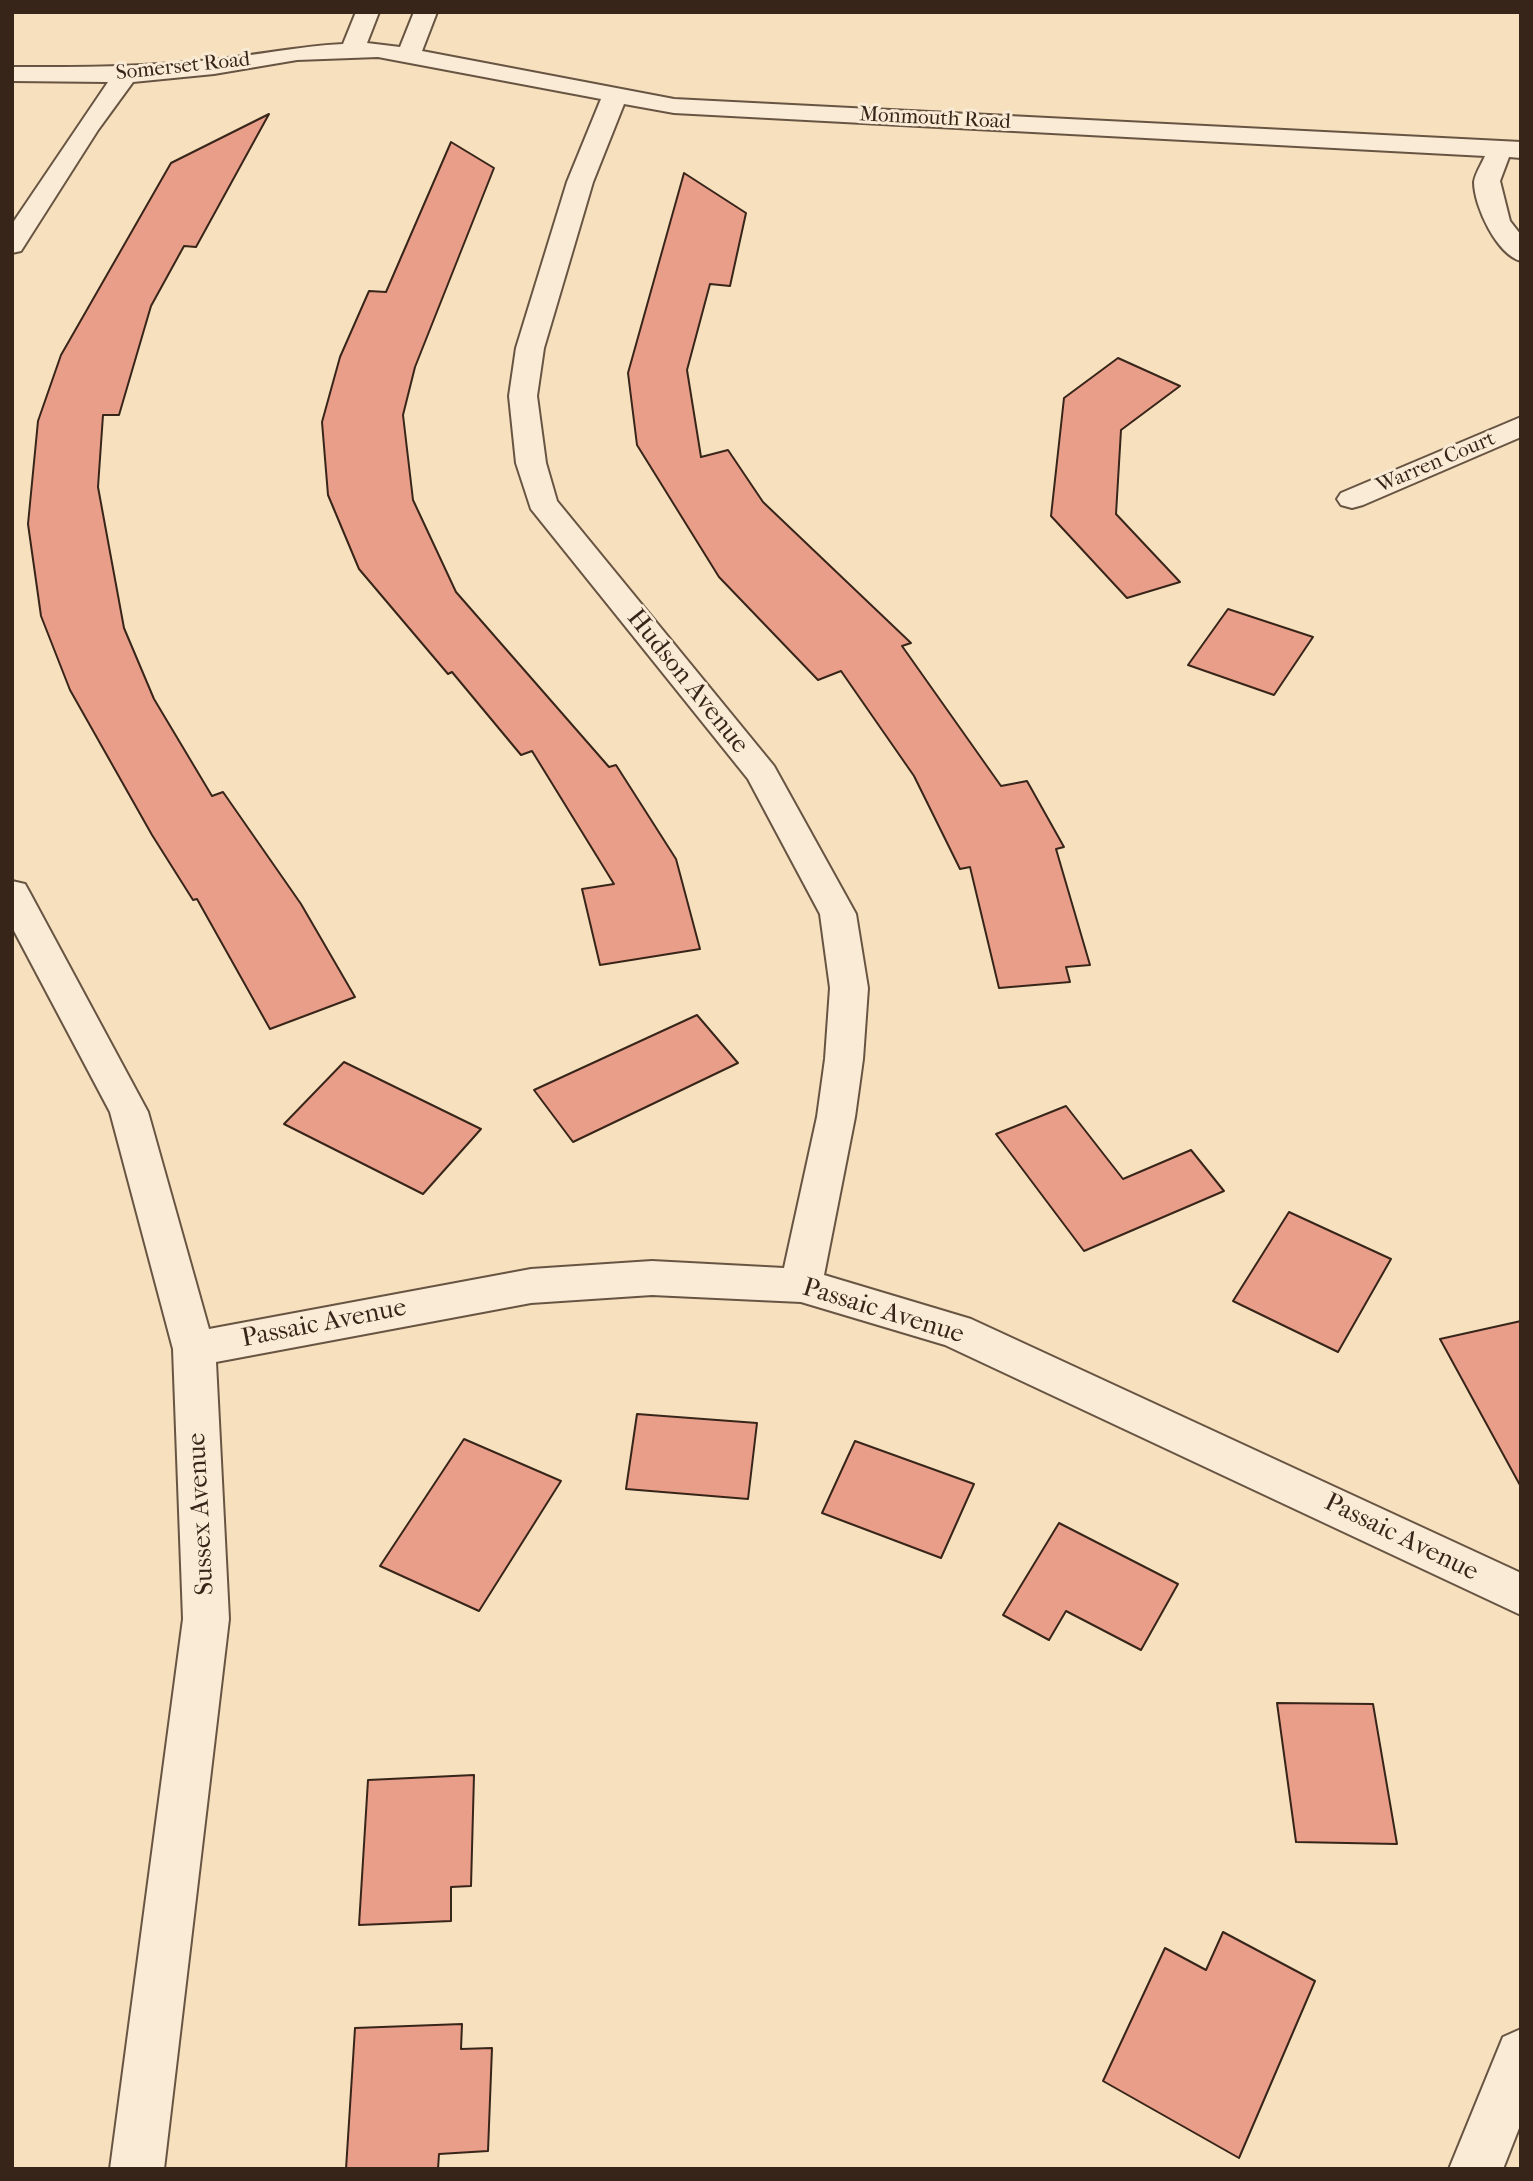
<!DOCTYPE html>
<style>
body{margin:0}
#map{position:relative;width:1533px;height:2181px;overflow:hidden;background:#f6e0be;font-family:"IM FELL French Canon",serif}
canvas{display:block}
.frame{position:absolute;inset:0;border:14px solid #382519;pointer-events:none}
</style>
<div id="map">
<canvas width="1533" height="2181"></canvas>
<div class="frame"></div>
</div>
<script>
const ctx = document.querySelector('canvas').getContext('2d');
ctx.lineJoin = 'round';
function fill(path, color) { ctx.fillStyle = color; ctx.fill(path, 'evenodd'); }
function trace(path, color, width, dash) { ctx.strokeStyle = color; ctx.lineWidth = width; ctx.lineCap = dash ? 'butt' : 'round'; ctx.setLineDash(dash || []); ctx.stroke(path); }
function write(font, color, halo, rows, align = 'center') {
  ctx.font = font + ' "IM FELL French Canon",serif'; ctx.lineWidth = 6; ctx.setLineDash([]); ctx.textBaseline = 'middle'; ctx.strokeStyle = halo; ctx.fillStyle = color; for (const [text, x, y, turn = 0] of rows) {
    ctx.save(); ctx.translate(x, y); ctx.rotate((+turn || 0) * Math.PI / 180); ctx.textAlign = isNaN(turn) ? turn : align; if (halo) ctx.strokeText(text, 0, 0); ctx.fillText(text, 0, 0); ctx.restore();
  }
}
const building = new Path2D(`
 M 269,114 L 196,247 L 184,246 L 151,306 L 119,415 L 103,415 L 98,487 L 124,628 L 154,699 L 212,796 L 223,792 L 301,904 L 355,997 L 270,1029 L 197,899 L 193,900 L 152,835 L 70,690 L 41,616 L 28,524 L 38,421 L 61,355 L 171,163 Z
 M 451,142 L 494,168 L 415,367 L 403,415 L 413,500 L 456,592 L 609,767 L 616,765 L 676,859 L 700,949 L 600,965 L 582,889 L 614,884 L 532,751 L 521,755 L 452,672 L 448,674 L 359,569 L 328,495 L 322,422 L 340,357 L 369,291 L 386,292 Z
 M 684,173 L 746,213 L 730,286 L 710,284 L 687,370 L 701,457 L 728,450 L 763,502 L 911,643 L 902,646 L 1001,786 L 1027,781 L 1064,847 L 1056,849 L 1090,965 L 1066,967 L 1070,982 L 999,988 L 970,867 L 960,869 L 914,776 L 841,671 L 818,680 L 719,577 L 637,445 L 628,373 Z
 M 1118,358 L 1180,386 L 1121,430 L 1116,514 L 1180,582 L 1127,598 L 1051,516 L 1064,398 Z
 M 1228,609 L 1313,637 L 1274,695 L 1188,665 Z
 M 697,1015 L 738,1063 L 573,1142 L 534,1090 Z
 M 344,1062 L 481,1129 L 423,1194 L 284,1124 Z
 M 1066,1106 L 1123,1179 L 1191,1150 L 1224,1191 L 1084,1251 L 996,1134 Z
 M 1289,1212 L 1391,1259 L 1338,1352 L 1233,1301 Z
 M 1521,1321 L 1521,1487 L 1440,1339 Z
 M 637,1414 L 757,1423 L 748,1499 L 626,1489 Z
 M 464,1439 L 561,1481 L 479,1611 L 380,1566 Z
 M 855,1441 L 974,1484 L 941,1558 L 822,1513 Z
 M 1059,1523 L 1178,1584 L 1141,1650 L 1066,1611 L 1049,1640 L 1003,1615 Z
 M 1277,1703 L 1373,1704 L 1397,1844 L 1296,1842 Z
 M 474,1775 L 471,1886 L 451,1887 L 451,1921 L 359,1925 L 368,1780 Z
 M 1223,1932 L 1315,1981 L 1239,2158 L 1103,2081 L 1165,1948 L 1206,1970 Z
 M 462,2024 L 461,2049 L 492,2048 L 488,2151 L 439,2154 L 438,2169 L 346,2169 L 355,2028 Z`);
fill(building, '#e99e8a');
trace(building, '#382519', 2);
const minor = new Path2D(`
 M 356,12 L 379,12 L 367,43 L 400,47 L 414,12 L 437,12 L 422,51 L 674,99 L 1521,142 L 1521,158 L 1509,157 L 1500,181 L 1510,221 L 1521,235 L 1521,261 C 1497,255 1474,206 1474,182 C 1475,174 1482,163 1485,156 L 674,113 L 624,104 L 593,182 L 544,348 L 537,396 L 546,463 L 557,501 L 774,766 L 856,914 L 868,988 L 863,1059 L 855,1117 L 824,1275 L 971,1319 L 1521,1573 L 1521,1615 L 945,1345 L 801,1302 L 652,1295 L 531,1303 L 216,1362 L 229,1619 L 164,2169 L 110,2169 L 183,1619 L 173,1349 L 110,1112 L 12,927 L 12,881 L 25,884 L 30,893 L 148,1112 L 209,1329 L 531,1269 L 652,1261 L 784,1268 L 817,1117 L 825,1059 L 830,988 L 820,914 L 748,779 L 531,509 L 516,463 L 509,396 L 516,348 L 567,182 L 601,99 L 378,57 L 297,60 L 214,74 L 133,82 L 98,130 L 21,251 L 12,253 L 12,224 L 108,82 L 12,81 L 12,67 C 79,67 144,67 210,60 C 255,56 298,46 343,44 Z
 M 1521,417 L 1521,437 L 1363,505 L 1352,508 L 1341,505 L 1337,499 L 1341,493 Z
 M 1521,2029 L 1521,2123 L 1503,2169 L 1449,2169 L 1503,2037 Z`);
trace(minor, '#685442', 4);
fill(minor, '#f9ebd5');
write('21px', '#382519', '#f9ebd5', [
 ["Somerset Road",183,67,-6],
 ["Monmouth Road",935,119,3],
 ["Warren Court",1436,463,-23]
]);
write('26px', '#382519', '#f9ebd5', [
 ["Hudson Avenue",687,682,51],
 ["Passaic Avenue",883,1312,17],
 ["Passaic Avenue",324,1324,-11],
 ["Sussex Avenue",202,1514,-93],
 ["Passaic Avenue",1401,1538,26]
]);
</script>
